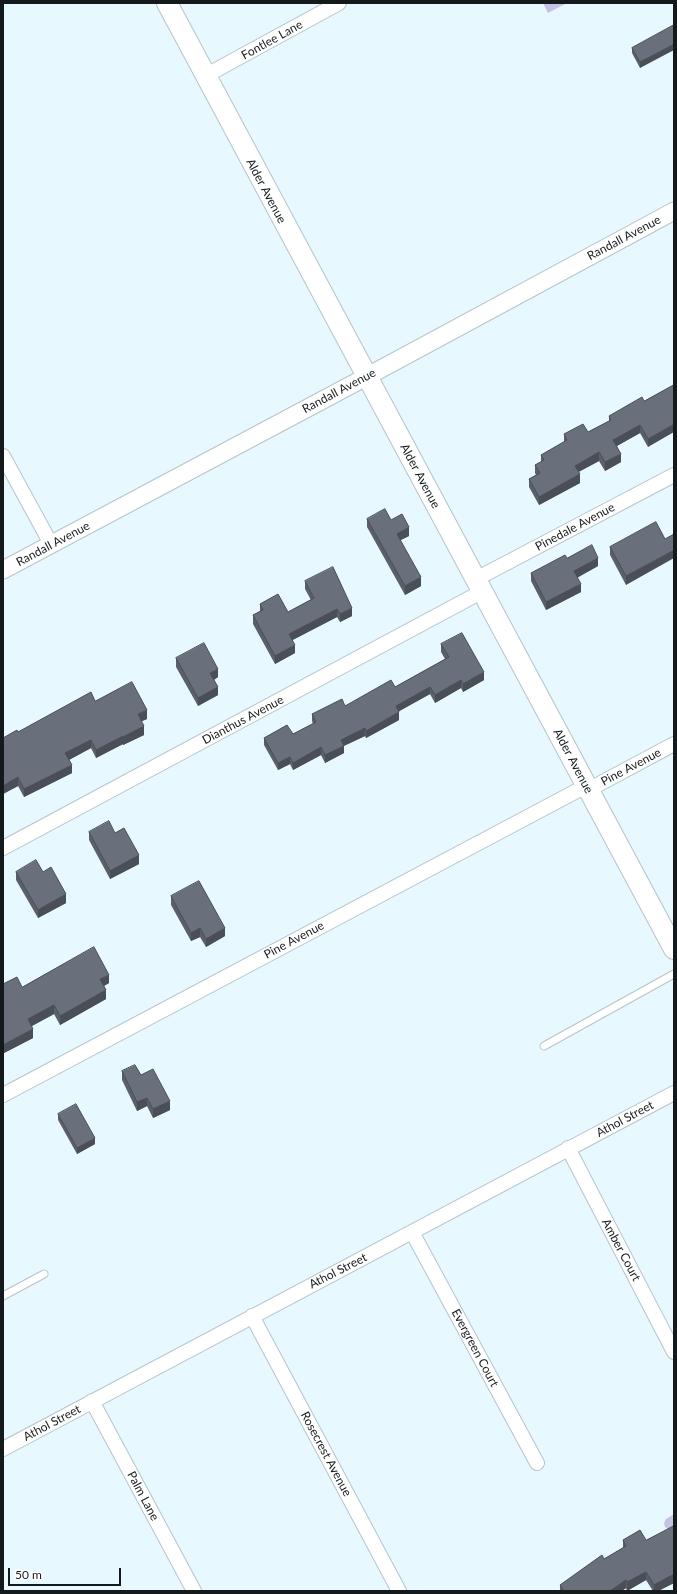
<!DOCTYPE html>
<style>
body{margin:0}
#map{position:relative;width:677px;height:1594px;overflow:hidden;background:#e8f8ff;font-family:Lato,sans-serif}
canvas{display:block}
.frame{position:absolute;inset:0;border:4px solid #141a1c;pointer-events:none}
.scale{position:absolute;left:8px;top:1568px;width:113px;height:18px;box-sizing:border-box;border:2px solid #141a1c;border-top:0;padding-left:5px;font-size:12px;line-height:14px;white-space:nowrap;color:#141a1c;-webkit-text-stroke:3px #fff;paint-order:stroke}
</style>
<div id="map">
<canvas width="677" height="1594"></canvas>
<div class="frame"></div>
<div class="scale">50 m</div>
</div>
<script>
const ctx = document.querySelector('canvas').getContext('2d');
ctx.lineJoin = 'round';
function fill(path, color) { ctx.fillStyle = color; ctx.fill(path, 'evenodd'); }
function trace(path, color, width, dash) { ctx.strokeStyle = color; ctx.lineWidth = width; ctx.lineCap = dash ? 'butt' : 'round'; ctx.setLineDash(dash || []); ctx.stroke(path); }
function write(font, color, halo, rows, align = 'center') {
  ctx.font = font + ' Lato,sans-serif'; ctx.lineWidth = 3; ctx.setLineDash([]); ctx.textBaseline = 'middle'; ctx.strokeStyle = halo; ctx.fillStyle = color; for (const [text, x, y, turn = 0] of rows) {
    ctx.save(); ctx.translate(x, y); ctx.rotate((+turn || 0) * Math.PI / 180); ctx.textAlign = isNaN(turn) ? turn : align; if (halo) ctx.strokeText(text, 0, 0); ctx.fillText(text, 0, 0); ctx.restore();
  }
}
fill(new Path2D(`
 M 543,3 L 567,3 L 548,13 Z
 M 674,1514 L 674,1530 L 670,1530 L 665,1527 L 664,1523 L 666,1519 Z`), '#c5c2e3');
const service = new Path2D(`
 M 544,1046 L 674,974
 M 3,1296 L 44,1274`);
const minor = new Path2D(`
 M 205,76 L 339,3
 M 3,456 L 51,544
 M 476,579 L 674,475
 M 588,790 L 674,744
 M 3,848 L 483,591
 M 3,1095 L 586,786
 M 568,1148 L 674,1352
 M 412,1232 L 537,1463
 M 252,1316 L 399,1591
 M 92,1401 L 194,1591
 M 3,1449 L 674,1093`);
const tertiary = new Path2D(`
 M 3,570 L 366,377 L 674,211`);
const secondary = new Path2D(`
 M 167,3 L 674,949`);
trace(service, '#b5c4ca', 9);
trace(minor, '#b5c4ca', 16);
trace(tertiary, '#b5c4ca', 19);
trace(secondary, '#b5c4ca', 22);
trace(service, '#fff', 7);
trace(minor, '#fff', 14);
trace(tertiary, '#fff', 17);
trace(secondary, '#fff', 20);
fill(new Path2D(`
 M 674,25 L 640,68 L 632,53 L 632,48 Z
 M 674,385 L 648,447 L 640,433 L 617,446 L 621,462 L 605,471 L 599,461 L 578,472 L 580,483 L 539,505 L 529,487 L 529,479 L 536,475 L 535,473 L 535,465 L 541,462 L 541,455 L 564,442 L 564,434 L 588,432 L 609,421 L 609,416 L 644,401 Z
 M 367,519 L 391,520 L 409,536 L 400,540 L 421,586 L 405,595 L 367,527 Z
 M 656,522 L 626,585 L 610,555 L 610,547 Z
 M 567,558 L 598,566 L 577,578 L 581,592 L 546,610 L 531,581 L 531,573 Z
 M 305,581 L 352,616 L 340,622 L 337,617 L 292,640 L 295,653 L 275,664 L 253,624 L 253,615 L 260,611 L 260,604 L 288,612 L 311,600 L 305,589 Z
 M 441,644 L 484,680 L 463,692 L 461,688 L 435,703 L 430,694 L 399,711 L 399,720 L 366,738 L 365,736 L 344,746 L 344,753 L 325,763 L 321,755 L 293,770 L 290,764 L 278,770 L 264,745 L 264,738 L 293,734 L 313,724 L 312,721 L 312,714 L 345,706 L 395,687 L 445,659 L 441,652 Z
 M 176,658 L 218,677 L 214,680 L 218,695 L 198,706 L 176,667 Z
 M 95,701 L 147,719 L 141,721 L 144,735 L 123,745 L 123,744 L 96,758 L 91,748 L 69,760 L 72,773 L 24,797 L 18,786 L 3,794 L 3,738 Z
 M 89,832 L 115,833 L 139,864 L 110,879 L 89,840 Z
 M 16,872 L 43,872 L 66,903 L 38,918 L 16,880 Z
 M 171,896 L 225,936 L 206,947 L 200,937 L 191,941 L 171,905 Z
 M 109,983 L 104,986 L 106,999 L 60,1025 L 54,1014 L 32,1026 L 33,1038 L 4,1053 L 4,1054 L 3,1055 L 3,984 L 22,987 Z
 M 122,1071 L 141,1075 L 170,1110 L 153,1118 L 147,1106 L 137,1111 L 122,1080 Z
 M 58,1114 L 95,1144 L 77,1154 L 58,1120 Z
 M 623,1540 L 646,1540 L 674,1583 L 658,1591 L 653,1591 L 646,1580 L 627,1591 L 626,1588 L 622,1591 L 560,1591 L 560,1585 L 623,1548 Z`), '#5a606a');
fill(new Path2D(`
 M 674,44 L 674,50 L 640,68 L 640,62 Z
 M 674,424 L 674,432 L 648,447 L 648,439 Z
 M 640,425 L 640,433 L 613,448 L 613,440 Z
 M 599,452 L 599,461 L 575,474 L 575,466 Z
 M 621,454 L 621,462 L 605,471 L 605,462 Z
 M 580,474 L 580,483 L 539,505 L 539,497 Z
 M 409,527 L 409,536 L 397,542 L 397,534 Z
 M 674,550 L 674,558 L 626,585 L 626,576 Z
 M 598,558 L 598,566 L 574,579 L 574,571 Z
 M 421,577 L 421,586 L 405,595 L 405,586 Z
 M 581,584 L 581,592 L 546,610 L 546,602 Z
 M 352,608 L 352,616 L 340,622 L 340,614 Z
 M 337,609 L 337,617 L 289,642 L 289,634 Z
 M 295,645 L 295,653 L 275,664 L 275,656 Z
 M 218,669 L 218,677 L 210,682 L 210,673 Z
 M 484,672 L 484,680 L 463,692 L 463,684 Z
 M 461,680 L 461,688 L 435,703 L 435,695 Z
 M 218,687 L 218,695 L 198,706 L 198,698 Z
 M 430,687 L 430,694 L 396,713 L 396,706 Z
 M 147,710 L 147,719 L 138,723 L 138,714 Z
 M 399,712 L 399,720 L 366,738 L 366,731 Z
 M 144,726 L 144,735 L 123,745 L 123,737 Z
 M 365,728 L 365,736 L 341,747 L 344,746 L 344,753 L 325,763 L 325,755 L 341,740 Z
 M 123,736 L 123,744 L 96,758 L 96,750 Z
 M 91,740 L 91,748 L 65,762 L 65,753 Z
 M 321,747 L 321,755 L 293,770 L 293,763 Z
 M 290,757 L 290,764 L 278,770 L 278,763 Z
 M 72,765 L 72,773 L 24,797 L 24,789 Z
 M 18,777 L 18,786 L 3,794 L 3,786 Z
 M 139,855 L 139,864 L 110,879 L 110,871 Z
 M 66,894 L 66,903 L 38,918 L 38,910 Z
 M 200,928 L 200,937 L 191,941 L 191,933 Z
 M 225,928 L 225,936 L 206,947 L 206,939 Z
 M 109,975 L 109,983 L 100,988 L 100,979 Z
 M 106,990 L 106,999 L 60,1025 L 60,1016 Z
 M 54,1005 L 54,1014 L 28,1028 L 28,1019 Z
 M 33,1029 L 33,1038 L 4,1053 L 4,1054 L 3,1055 L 3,1045 Z
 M 147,1098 L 147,1106 L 137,1111 L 137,1102 Z
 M 170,1101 L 170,1110 L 153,1118 L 153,1109 Z
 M 95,1138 L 95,1144 L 77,1154 L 77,1148 Z
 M 646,1572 L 646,1580 L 627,1591 L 627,1582 Z
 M 674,1574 L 674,1583 L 658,1591 L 654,1591 L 654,1585 Z
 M 626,1580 L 626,1588 L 622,1591 L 610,1591 Z`), '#4a4e56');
const building = new Path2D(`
 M 674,25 L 674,44 L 640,62 L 632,48 Z
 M 674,385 L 674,424 L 648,439 L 640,425 L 613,440 L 621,454 L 605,462 L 599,452 L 575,466 L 580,474 L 539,497 L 529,479 L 540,473 L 535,465 L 544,460 L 541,455 L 567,440 L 564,434 L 583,424 L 588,432 L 611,420 L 609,416 L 642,397 L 644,401 Z
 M 385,509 L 391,520 L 402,514 L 409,527 L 397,534 L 421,577 L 405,586 L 367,519 Z
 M 656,522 L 665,539 L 674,534 L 674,550 L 626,576 L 610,547 Z
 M 592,545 L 598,558 L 574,571 L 581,584 L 546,602 L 531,573 L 565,555 L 567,558 Z
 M 333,567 L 352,608 L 340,614 L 337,609 L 289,634 L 295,645 L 275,656 L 253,615 L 263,610 L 260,604 L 278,594 L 288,612 L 314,598 L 305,581 Z
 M 462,633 L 484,672 L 463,684 L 461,680 L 435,695 L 430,687 L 396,706 L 399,712 L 366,731 L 365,728 L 341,740 L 344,746 L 325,755 L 321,747 L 293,763 L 290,757 L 278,763 L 264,738 L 287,725 L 293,734 L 316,722 L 312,714 L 342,699 L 345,706 L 391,680 L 395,687 L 449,657 L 441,644 Z
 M 204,643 L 218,669 L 210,673 L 218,687 L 198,698 L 176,658 Z
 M 132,682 L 147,710 L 138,714 L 144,726 L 123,737 L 123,736 L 96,750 L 91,740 L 65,753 L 72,765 L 24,789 L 18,777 L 3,786 L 3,738 L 17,730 L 18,732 L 91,692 L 95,701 Z
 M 109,821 L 115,833 L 124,828 L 139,855 L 110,871 L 89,832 Z
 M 36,860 L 43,872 L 51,867 L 66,894 L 38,910 L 16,872 Z
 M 199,881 L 225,928 L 206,939 L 200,928 L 191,933 L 171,896 Z
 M 94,947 L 109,975 L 100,979 L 106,990 L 60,1016 L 54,1005 L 28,1019 L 33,1029 L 3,1045 L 4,1046 L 3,1046 L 3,984 L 17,977 L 22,987 Z
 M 135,1065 L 141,1075 L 153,1069 L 170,1101 L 153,1109 L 147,1098 L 137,1102 L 122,1071 Z
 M 76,1104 L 95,1138 L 77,1148 L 58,1114 Z
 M 674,1526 L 674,1574 L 654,1585 L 646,1572 L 627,1582 L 626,1580 L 610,1591 L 564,1591 L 560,1585 L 602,1555 L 604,1559 L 626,1546 L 623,1540 L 640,1530 L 646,1540 Z`);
fill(building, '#69707b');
trace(building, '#4a4e56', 1);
write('12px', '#141a1c', '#fff', [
 ["Fontlee Lane",272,40,-29],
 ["Alder Avenue",266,191,62],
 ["Randall Avenue",624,238,-28],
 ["Randall Avenue",339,391,-28],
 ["Alder Avenue",420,476,62],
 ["Pinedale Avenue",575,527,-28],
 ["Randall Avenue",53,544,-28],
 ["Dianthus Avenue",243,720,-28],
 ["Alder Avenue",573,761,62],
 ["Pine Avenue",631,767,-28],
 ["Pine Avenue",294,940,-28],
 ["Athol Street",625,1119,-28],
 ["Amber Court",621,1250,62],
 ["Athol Street",338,1271,-27],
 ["Evergreen Court",475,1348,62],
 ["Athol Street",52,1423,-28],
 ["Rosecrest Avenue",326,1454,62],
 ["Palm Lane",143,1496,62]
]);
</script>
